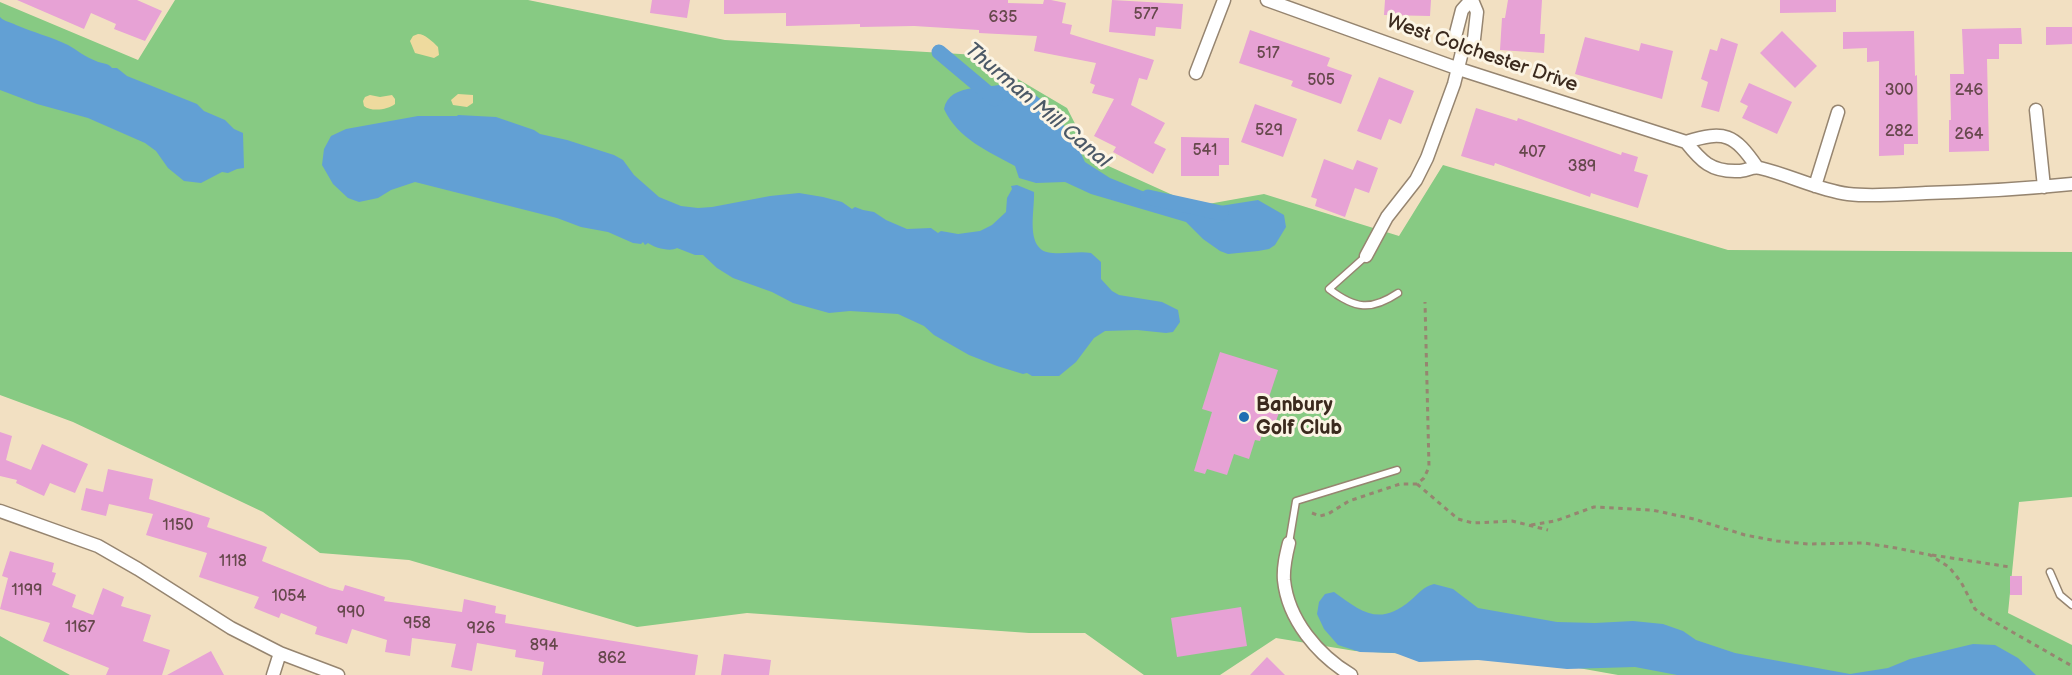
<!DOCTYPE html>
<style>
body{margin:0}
canvas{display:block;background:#f2e0c2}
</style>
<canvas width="2072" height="675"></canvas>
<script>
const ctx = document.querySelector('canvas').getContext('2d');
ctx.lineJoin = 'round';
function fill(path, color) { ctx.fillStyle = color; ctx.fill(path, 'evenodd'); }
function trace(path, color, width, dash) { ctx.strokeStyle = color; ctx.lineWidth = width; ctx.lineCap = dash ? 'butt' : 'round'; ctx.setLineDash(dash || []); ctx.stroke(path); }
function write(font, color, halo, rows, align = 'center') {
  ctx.font = font + ' "Balsamiq Sans",sans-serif'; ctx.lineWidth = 6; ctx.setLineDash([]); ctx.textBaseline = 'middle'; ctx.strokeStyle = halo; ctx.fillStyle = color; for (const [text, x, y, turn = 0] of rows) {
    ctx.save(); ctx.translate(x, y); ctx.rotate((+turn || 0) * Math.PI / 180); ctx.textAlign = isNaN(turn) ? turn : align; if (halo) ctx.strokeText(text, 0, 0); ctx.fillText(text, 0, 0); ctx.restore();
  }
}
fill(new Path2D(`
 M 175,0 L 528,0 L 725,40 L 977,55 L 1067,108 L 1093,159 L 1197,206 L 1264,194 L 1399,236 L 1443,165 L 1728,250 L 2072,252 L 2072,497 L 2019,502 L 2008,613 L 2072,645 L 2072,675 L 1618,675 L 1539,661 L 1355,651 L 1276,638 L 1220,675 L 1144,675 L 1085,633 L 1029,633 L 747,613 L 637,627 L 409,560 L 320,553 L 263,512 L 73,422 L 0,395 L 0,2 L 138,60 Z
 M 0,636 L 70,675 L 0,675 Z`), '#87ca83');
fill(new Path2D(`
 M 418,34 C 425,34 433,42 438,47 L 439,55 L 434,58 L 415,53 L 410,41 L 413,36 Z
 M 458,94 L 473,95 L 473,103 L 467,107 L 453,105 L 451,100 Z
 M 370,95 L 380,97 L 392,95 L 395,99 L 395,104 C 388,110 371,112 364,106 L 363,101 L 365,97 Z`), '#eeda9e');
fill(new Path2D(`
 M 0,17 C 5,22 11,22 16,25 C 32,32 52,37 68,45 C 77,50 85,57 96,61 C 102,64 107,62 112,68 L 117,68 L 127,76 L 197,104 L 204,111 L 225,120 L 234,129 L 243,133 L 244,168 L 237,169 L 228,173 L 222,172 L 201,183 L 184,181 L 168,168 L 156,151 L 145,143 L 88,118 L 37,104 L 0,90 Z
 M 1012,82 L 1019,83 L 1027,89 L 1050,106 L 1076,143 L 1085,162 L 1110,178 L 1182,207 L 1201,209 L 1258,200 L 1284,215 L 1286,227 L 1275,245 L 1269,249 L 1258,251 L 1228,254 L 1220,251 L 1203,239 L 1186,222 L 1091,194 L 1065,182 L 1036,183 L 1019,178 L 1015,166 C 988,151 958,139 944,109 C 949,81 993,90 1012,82 Z
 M 458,115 L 496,117 L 534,130 L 540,134 L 567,140 L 614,155 L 623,160 L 634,175 L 659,197 L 681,206 L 698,208 L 712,207 L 770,196 L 799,193 L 823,197 L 842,202 L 852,209 L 855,207 L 863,210 L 874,212 L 886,220 L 907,229 L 931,228 L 938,233 L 941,231 L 958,234 L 980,231 L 992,225 L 1006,212 L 1007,198 L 1012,189 L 1011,186 L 1017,185 L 1034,192 C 1035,212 1024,252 1053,253 C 1066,254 1079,251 1091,253 L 1101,262 L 1101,279 L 1112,291 L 1119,295 L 1162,302 L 1178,310 L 1180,322 L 1173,332 L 1166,333 L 1137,330 L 1105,331 L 1094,338 L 1076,362 L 1059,376 L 1032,376 L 1027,373 L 1023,374 L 997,366 L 969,355 L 934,335 L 924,326 L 898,314 L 850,311 L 829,313 L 793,303 L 772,292 L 733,278 L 717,268 L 703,255 L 695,255 L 677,248 C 670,252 655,248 648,243 L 645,245 L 643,242 L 641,244 L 633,243 L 608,232 L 581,227 L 557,218 L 415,182 L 391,190 L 378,198 L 359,202 L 348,198 L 333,184 L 322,165 L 324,149 L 331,136 L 346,129 L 418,116 L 457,116 Z
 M 1434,584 L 1453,589 L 1478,608 L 1557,622 L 1595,623 L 1633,621 L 1663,624 L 1683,631 L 1696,640 L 1735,653 L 1850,674 L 1888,668 L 1910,659 L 1973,644 L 1995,645 L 2018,658 L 2036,675 L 1677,675 L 1635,667 L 1567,669 L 1478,660 L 1419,662 L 1395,653 L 1360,652 L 1338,645 L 1324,629 L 1317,614 L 1319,602 L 1325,594 L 1334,592 C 1362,612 1379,627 1411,600 C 1419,593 1423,587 1434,584 Z`), '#62a0d4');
trace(new Path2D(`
 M 939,52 L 995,99
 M 1148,197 L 1221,213`), '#62a0d4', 15);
fill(new Path2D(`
 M 17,0 L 137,0 L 162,11 L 145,41 L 114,29 L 116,24 L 91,13 L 84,29 Z
 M 652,0 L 690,0 L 687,18 L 650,13 Z
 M 724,0 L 1008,0 L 1008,3 L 1043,4 L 1044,0 L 1051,0 L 1066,3 L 1062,23 L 1072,25 L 1070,34 L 1154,60 L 1147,80 L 1139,78 L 1131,105 L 1165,123 L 1154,143 L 1166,149 L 1153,174 L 1113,152 L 1116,147 L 1094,136 L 1114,99 L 1092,93 L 1095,85 L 1090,83 L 1096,63 L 1034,51 L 1037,36 L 979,33 L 979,30 L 914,26 L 860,27 L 860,24 L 786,26 L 786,13 L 724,14 Z
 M 1112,0 L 1183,4 L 1181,29 L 1156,27 L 1155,36 L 1109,32 Z
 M 1385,0 L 1431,0 L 1430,16 L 1384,15 Z
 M 1508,0 L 1542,0 L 1540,34 L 1545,34 L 1544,53 L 1500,50 L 1502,18 L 1505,18 Z
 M 1780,0 L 1836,0 L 1836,12 L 1780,13 Z
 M 2046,27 L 2072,27 L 2072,44 L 2046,45 Z
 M 2021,28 L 2022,44 L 1999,44 L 1999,59 L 1987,59 L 1989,151 L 1949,152 L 1949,120 L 1951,120 L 1950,74 L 1964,74 L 1962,29 Z
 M 1250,30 L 1330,58 L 1327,66 L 1352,75 L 1341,104 L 1291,86 L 1293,81 L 1239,63 Z
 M 1782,31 L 1817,66 L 1795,88 L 1760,53 Z
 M 1914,31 L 1915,76 L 1917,75 L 1918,144 L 1904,144 L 1904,155 L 1879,156 L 1879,61 L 1867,62 L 1867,48 L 1843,49 L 1843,32 Z
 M 1585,37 L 1639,51 L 1641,43 L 1673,51 L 1662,99 L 1575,74 Z
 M 1721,38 L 1738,44 L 1719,112 L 1701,107 L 1708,82 L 1701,79 L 1710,49 L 1717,51 Z
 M 1379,77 L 1414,91 L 1401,124 L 1389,119 L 1381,140 L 1357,131 Z
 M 1749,83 L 1792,102 L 1777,134 L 1742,118 L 1748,106 L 1740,102 Z
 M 1255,104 L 1297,119 L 1283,157 L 1241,142 Z
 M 1476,108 L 1517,121 L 1518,118 L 1621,155 L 1622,152 L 1638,157 L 1634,171 L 1648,175 L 1638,208 L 1591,193 L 1590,197 L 1495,163 L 1494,166 L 1461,156 Z
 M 1181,137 L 1229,138 L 1229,165 L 1219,165 L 1219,176 L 1181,176 Z
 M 1324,159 L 1353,170 L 1357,160 L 1378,168 L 1369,193 L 1355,188 L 1345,217 L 1315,206 L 1317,199 L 1311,197 Z
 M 1220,352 L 1278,370 L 1269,397 L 1283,401 L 1275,424 L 1266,422 L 1260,441 L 1255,440 L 1249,459 L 1234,454 L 1227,475 L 1207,469 L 1205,474 L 1194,471 L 1212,412 L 1202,409 Z
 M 0,432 L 12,436 L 6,460 L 31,470 L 42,444 L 88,464 L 75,493 L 50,483 L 44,496 L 16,483 L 17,480 L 0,476 Z
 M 108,469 L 153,479 L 149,499 L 210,518 L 207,527 L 267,547 L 262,561 L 330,588 L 343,591 L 345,585 L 385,597 L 384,601 L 462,612 L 464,599 L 496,606 L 495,613 L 506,615 L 505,623 L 698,655 L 695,675 L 542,675 L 544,662 L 515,657 L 516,650 L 477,643 L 472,671 L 451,667 L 456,644 L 412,638 L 410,656 L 385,652 L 387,640 L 352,629 L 347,644 L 315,634 L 317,627 L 281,613 L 279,618 L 254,608 L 259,597 L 199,577 L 207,553 L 146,535 L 153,514 L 109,504 L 106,516 L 81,510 L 86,488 L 103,492 Z
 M 10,551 L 54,563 L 52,572 L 56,573 L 52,585 L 76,595 L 72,607 L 93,615 L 103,588 L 124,597 L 121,606 L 151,615 L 143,641 L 170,650 L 162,675 L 106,675 L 109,668 L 43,641 L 50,623 L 0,609 L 8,578 L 2,576 Z
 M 2010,576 L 2022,576 L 2022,595 L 2010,595 Z
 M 1241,607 L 1247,646 L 1177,657 L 1171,618 Z
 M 211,651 L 224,675 L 167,675 Z
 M 724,654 L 771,660 L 769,675 L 721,675 Z
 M 1267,657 L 1285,675 L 1250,675 Z`), '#e7a2d5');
const lane = new Path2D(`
 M 1366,256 L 1329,289 C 1355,309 1371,311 1398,293
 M 1289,543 L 1296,501 L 1397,470
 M 2050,572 L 2060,595 L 2072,605`);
const street = new Path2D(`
 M 1267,0 L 1459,69 L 1686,142 C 1725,130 1734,134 1757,167
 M 1471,0 L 1462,10 L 1455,37 L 1462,52 L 1474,39 L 1477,12 L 1472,0
 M 1196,73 L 1224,0
 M 2036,110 L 2044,187
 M 1686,142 C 1701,161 1711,172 1738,171 C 1746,171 1753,166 1760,168 C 1790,175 1818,190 1848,194 C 1874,197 1900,194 1926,193 C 1975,192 2023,189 2072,184
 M 1815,186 L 1838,112
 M 1366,256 L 1387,217 L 1416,180 L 1427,158 L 1454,84 L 1462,52
 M 0,511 L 98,546 L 138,569 L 231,628 L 280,653 L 338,675
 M 1289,543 C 1286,555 1283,567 1284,580 C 1288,620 1318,655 1351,675
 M 273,675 L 280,653`);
trace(lane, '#968570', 9);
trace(street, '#968570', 15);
trace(new Path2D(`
 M 1417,484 L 1458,519 L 1473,523 L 1512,521 L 1548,530
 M 1312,513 L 1320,516 L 1328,514 L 1349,501 L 1400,484 L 1417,484 L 1424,478 L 1429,467 L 1425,302
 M 1531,525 L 1555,521 L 1594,507 L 1652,510 L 1694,519 L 1745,535 L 1777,541 L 1808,544 L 1864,543 L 1896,548 L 1930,555 L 1949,567 L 1961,582 L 1975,609 L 1986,617 L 2072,666
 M 1932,555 L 2010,567`), '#968570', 3, [4.5, 4.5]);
trace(lane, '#fff', 6);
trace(street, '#fff', 12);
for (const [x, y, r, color] of [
 [1244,417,6,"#1f6fb2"]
]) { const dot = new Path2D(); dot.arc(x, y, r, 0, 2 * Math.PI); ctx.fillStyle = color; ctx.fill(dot); trace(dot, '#fcf5e5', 2); }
write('16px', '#66484c', null, [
 ["577",1146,15],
 ["635",1003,18],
 ["517",1268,54],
 ["505",1321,81],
 ["300",1899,91],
 ["246",1969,91],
 ["529",1269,131],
 ["282",1899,132],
 ["264",1969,135],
 ["541",1205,151],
 ["407",1532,153],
 ["389",1582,167],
 ["1150",178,526],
 ["1118",233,562],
 ["1199",27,591],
 ["1054",289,597],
 ["990",351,613],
 ["958",417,624],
 ["1167",80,628],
 ["926",481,629],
 ["894",544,646],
 ["862",612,659]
]);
write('20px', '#3b2a1e', '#fcf5e5', [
 ["West Colchester Drive",1482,54,19]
]);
write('bold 20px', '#3b2a1e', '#fcf5e5', [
 ["Banbury",1256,406],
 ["Golf Club",1256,429]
], 'left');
write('italic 21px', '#4b5967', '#fcf5e5', [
 ["Thurman Mill Canal",1037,106,40]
]);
</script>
